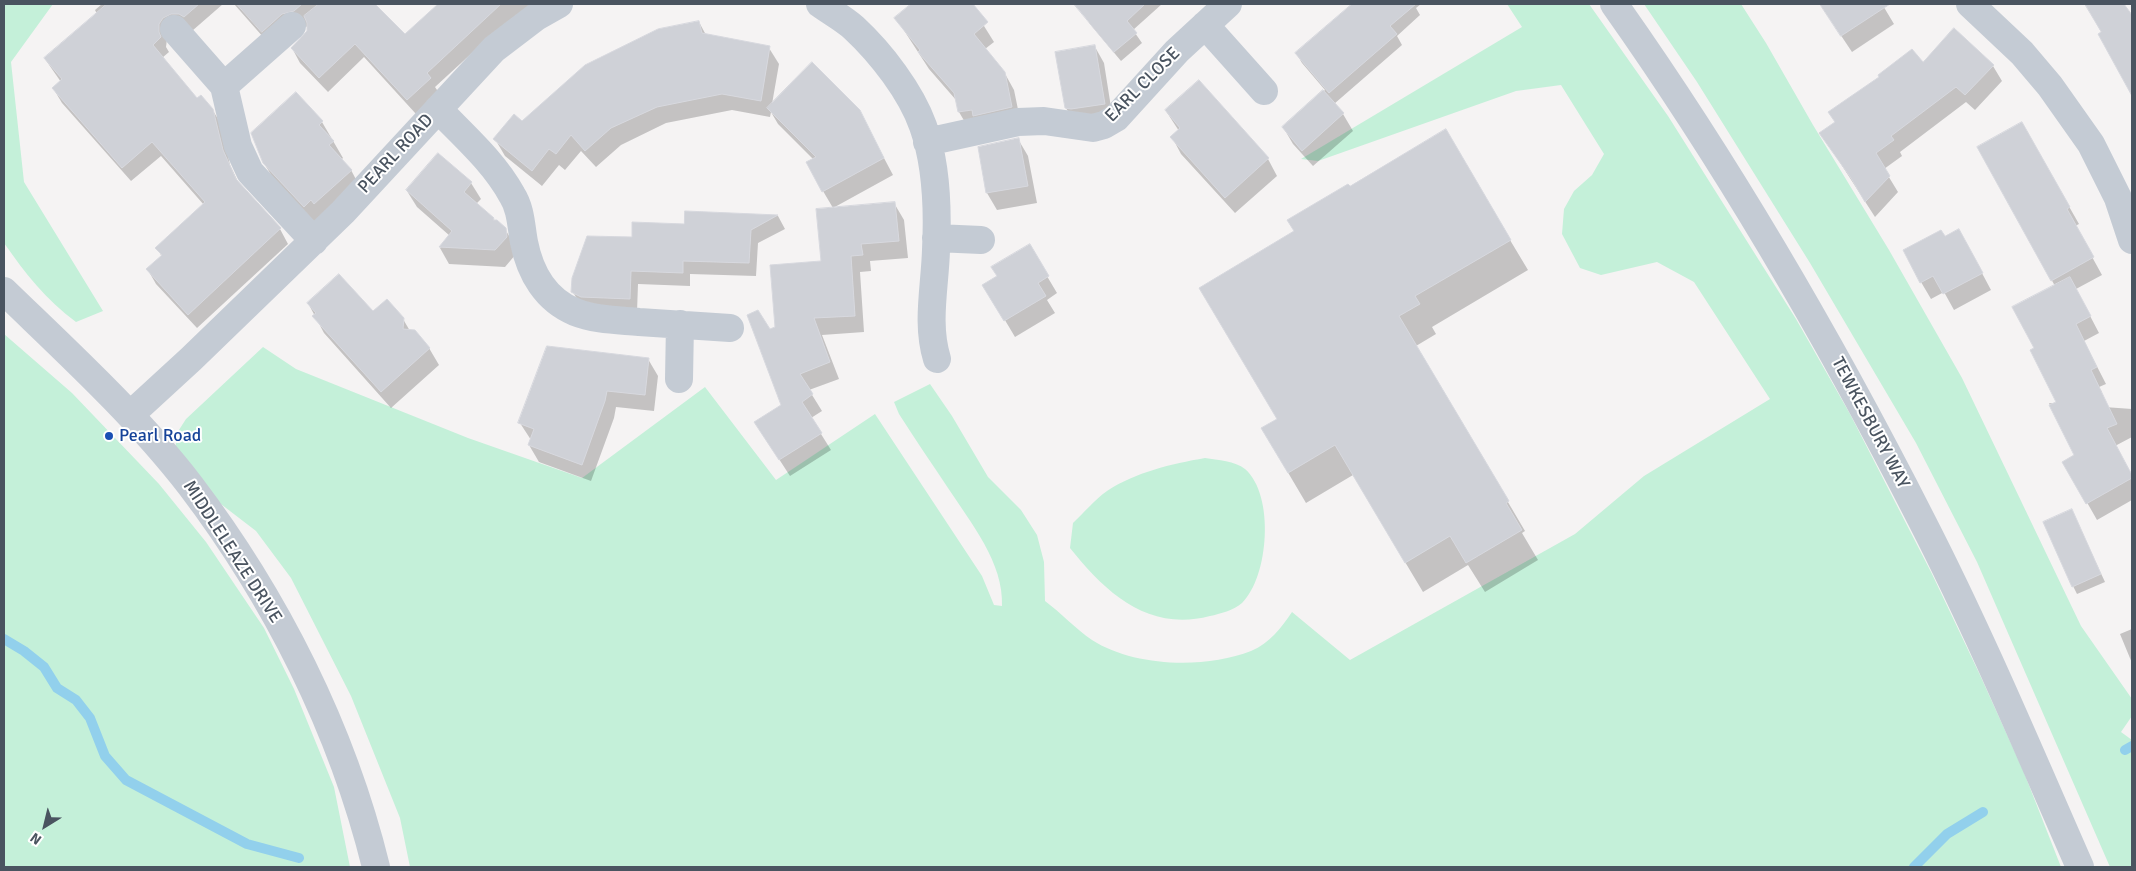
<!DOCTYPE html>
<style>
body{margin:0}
#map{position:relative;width:2136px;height:871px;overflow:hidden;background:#f5f3f3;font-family:Signika,sans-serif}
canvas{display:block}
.frame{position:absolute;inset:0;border:5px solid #4a5460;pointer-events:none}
.north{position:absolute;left:20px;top:801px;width:50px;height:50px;-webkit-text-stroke:4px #fff;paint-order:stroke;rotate:216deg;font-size:14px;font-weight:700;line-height:20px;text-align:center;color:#4a5460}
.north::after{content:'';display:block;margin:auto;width:18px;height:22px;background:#4a5460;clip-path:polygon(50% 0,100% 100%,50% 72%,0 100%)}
</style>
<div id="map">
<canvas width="2136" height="871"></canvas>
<div class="frame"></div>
<div class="north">N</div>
</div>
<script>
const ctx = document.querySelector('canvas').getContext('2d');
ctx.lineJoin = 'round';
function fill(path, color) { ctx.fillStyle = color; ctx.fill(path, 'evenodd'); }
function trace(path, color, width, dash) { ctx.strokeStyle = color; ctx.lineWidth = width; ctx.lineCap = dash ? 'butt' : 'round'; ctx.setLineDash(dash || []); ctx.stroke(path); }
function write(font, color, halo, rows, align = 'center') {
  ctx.font = font + ' Signika,sans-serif'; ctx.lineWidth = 4; ctx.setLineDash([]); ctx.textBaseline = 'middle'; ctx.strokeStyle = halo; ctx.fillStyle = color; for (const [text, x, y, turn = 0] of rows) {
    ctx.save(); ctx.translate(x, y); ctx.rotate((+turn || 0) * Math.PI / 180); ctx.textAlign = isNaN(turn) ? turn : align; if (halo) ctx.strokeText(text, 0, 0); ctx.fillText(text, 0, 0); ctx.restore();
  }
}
fill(new Path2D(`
 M 4,4 L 53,4 L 11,62 L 24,182 L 103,311 L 76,322 C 46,300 25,273 4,243 Z
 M 1507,4 L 1589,4 L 1668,116 L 1796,319 L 1850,414 L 1932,574 L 1980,675 L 2023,770 L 2061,867 L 410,867 L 400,818 L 351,696 L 291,578 L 256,531 L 200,488 L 175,452 L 177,433 L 186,419 L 263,347 L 296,369 L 468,438 L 582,478 L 705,387 L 776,480 L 875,414 L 982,576 L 994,605 L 1002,606 C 1004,563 971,523 948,488 C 932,464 915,439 899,414 L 894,402 L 930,384 L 952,416 L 988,477 L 1021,510 L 1037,535 L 1044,562 L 1045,601 C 1061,613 1076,629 1092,640 C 1134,667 1205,669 1251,651 C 1270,643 1281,628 1292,612 L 1350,660 L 1575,534 L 1644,476 L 1770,399 L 1694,282 L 1657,262 L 1601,275 L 1580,268 L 1562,234 L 1564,209 L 1574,191 L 1592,175 L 1604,154 L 1561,85 L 1516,91 L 1318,161 L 1301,159 L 1522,27 Z
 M 1644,4 L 1741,4 L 1766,43 L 1813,125 L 1889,250 L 1962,378 L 2081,626 L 2132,699 L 2132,716 L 2121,732 L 2132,740 L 2132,867 L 2110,867 L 1977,562 L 1916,443 L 1810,263 L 1697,82 Z
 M 4,334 L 72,393 L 159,484 L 206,542 L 264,628 L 294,689 L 334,787 L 350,867 L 4,867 Z
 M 1205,458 C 1218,460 1235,461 1245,469 C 1275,495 1269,577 1242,603 C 1234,610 1220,614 1210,616 C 1148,632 1106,593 1070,548 L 1073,523 C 1084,513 1094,500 1107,491 C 1136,472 1171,464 1205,458 Z`), '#c4f0d9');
fill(new Path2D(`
 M 102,4 L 223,4 L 192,31 L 167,39 L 166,47 L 169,52 L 162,58 L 197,99 L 212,109 L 221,124 L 230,165 L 239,184 L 280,229 L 288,244 L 197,328 L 156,284 L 148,270 L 162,257 L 157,248 L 204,205 L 161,156 L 131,181 L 62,103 L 53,88 L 61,82 L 45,59 L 97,14 L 95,10 Z
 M 234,4 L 376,4 L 375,6 L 405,36 L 440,4 L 539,4 L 485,41 L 435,87 L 439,93 L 416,114 L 364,57 L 328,92 L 300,63 L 292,48 L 308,32 L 308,27 L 297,25 L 271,46 Z
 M 913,4 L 966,4 L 984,26 L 994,42 L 985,49 L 1004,72 L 1014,90 L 1021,124 L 969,129 L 959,112 L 956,100 L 929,69 L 896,18 Z
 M 1097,4 L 1162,4 L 1133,30 L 1142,43 L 1121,61 L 1090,24 L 1084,14 Z
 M 1354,4 L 1421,4 L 1416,8 L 1420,15 L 1397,36 L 1402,45 L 1334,104 L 1343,114 L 1353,131 L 1313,166 L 1293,144 L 1283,127 L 1325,90 L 1302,63 L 1296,53 Z
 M 1820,4 L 1882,4 L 1894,24 L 1852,52 Z
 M 2086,4 L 2123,4 L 2131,17 L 2132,16 L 2132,93 L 2099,34 L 2103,33 Z
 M 699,22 L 706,35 L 769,48 L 779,64 L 772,104 L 859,111 L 893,175 L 833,208 L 823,191 L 813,159 L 778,124 L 771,112 L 770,117 L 732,110 L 666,123 L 621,145 L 596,167 L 581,151 L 565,170 L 559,165 L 542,186 L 505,156 L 495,139 Z
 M 1095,47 L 1104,63 L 1113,120 L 1076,125 L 1066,108 Z
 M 1923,64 L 1993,66 L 2002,81 L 1975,110 L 1966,102 L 1900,152 L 1902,156 L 1884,169 L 1898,192 L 1875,217 L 1821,133 Z
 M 1166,111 L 1268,159 L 1277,176 L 1235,213 L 1181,154 L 1172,137 L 1179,131 Z
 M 322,122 L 343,158 L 341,160 L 351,170 L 360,187 L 314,223 L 274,180 L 264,163 Z
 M 2022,124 L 2079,224 L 2075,226 L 2102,275 L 2076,289 L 2099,333 L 2084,341 L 2106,384 L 2099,387 L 2102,392 L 2058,399 L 2035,349 L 2055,286 L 1978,148 Z
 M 1018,139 L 1028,156 L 1037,203 L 997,210 L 987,193 L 980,148 Z
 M 471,183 L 481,199 L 476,204 L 505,229 L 515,246 L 516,254 L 505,267 L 449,264 L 440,248 L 450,236 L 417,207 L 407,191 Z
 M 894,203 L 904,220 L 908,258 L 870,261 L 871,271 L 860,272 L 864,332 L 822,335 L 839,379 L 809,390 L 822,411 L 811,418 L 831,450 L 790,476 L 766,439 L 782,405 L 769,330 L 776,328 L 822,262 Z
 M 686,212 L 778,216 L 785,229 L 758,243 L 756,276 L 690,274 L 690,286 L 638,284 L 637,312 L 581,306 L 573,292 L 633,239 L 685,226 Z
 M 1945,238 L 1968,247 L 1991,290 L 1954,310 L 1944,292 L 1931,299 L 1921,282 Z
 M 1510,240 L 1528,270 L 1432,327 L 1436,334 L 1416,346 L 1525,531 L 1522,533 L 1538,560 L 1485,592 L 1468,565 L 1423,592 L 1353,475 L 1306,503 L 1280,459 L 1278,420 L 1218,318 Z
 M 1029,246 L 1057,293 L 1047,300 L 1055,313 L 1015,337 L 984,285 L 998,277 Z
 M 308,303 L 403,319 L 410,331 L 429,348 L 439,365 L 391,408 L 324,333 Z
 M 648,359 L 658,376 L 654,411 L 616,407 L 614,418 L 591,481 L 539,462 L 529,445 L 531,440 L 520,423 Z
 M 2049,403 L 2132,409 L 2132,437 L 2115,446 L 2132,476 L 2132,500 L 2097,520 L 2064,462 L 2076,456 Z
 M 2072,511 L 2105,582 L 2077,594 L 2073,586 Z
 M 2132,629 L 2132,663 L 2120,634 Z`), '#0003');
trace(new Path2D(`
 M 4,639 L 24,651 L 44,667 L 57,688 L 76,700 L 90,718 L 105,756 L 126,780 L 247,844 L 299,858
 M 2125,750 L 2132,746
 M 1914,867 L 1947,834 L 1983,812`), '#92d0ec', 10);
const building = new Path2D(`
 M 107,4 L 199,4 L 184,17 L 179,14 L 171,14 L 163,18 L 159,24 L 159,32 L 161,37 L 153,45 L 197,98 L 201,95 L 213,109 L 223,150 L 236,179 L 281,228 L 188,315 L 146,269 L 162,255 L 155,248 L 205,202 L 152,142 L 122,168 L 52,88 L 62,79 L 44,58 Z
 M 237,4 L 302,4 L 294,11 L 282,14 L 262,32 Z
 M 319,4 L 375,4 L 405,34 L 438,4 L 501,4 L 427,73 L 431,78 L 407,100 L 355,44 L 319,78 L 291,48 L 307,31 L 307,23 L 304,16 Z
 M 911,4 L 973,4 L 988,22 L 974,34 L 1005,72 L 1012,107 L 973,116 L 972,110 L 958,112 L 954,93 L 918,52 L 920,50 L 894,18 Z
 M 1074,4 L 1145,4 L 1127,21 L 1137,33 L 1114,52 Z
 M 1352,4 L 1416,4 L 1390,26 L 1397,34 L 1329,93 L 1295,53 Z
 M 1820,4 L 1890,4 L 1841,36 Z
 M 2085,4 L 2124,4 L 2132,15 L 2132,96 L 2098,34 L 2101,32 Z
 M 699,21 L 702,33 L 770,46 L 761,101 L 722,94 L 657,107 L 611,128 L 585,151 L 571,135 L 556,154 L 549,149 L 532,171 L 493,139 L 514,114 L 522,121 L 585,65 L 658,29 Z
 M 1954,28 L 1994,65 L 1965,95 L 1956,87 L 1891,136 L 1894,140 L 1876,153 L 1890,176 L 1865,202 L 1851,178 L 1819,133 L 1835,122 L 1828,112 L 1879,77 L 1878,75 L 1912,49 L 1923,62 Z
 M 1095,45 L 1105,104 L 1071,109 L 1065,108 L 1055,52 Z
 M 812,62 L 860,110 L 884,158 L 822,192 L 806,162 L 816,157 L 767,108 Z
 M 1199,80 L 1269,158 L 1225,198 L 1170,137 L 1180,128 L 1165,110 Z
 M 1323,90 L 1344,113 L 1302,151 L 1282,127 Z
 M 296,92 L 323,121 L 319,125 L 334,141 L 329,145 L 352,170 L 314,204 L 311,200 L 304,207 L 263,163 L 251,133 Z
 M 2022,122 L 2070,207 L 2067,209 L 2094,257 L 2051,281 L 1977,147 Z
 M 1446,129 L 1511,240 L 1415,296 L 1420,304 L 1399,316 L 1509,501 L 1506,503 L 1522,530 L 1466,563 L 1450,536 L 1405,563 L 1335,445 L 1288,473 L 1261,428 L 1277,419 L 1199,288 L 1294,231 L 1287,220 L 1348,184 L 1350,186 Z
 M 1019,138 L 1028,186 L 986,193 L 978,147 Z
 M 438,153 L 472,182 L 464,192 L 494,218 L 493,220 L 497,220 L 506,228 L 507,237 L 495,250 L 439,247 L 452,231 L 406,190 Z
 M 895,202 L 899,241 L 861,244 L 863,255 L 851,256 L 855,316 L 814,318 L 830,362 L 800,374 L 813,394 L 802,402 L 822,433 L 779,460 L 754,422 L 781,405 L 747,315 L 758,310 L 770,329 L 775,327 L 770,265 L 821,261 L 816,209 Z
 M 685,211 L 778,215 L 751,230 L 749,263 L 683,261 L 683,273 L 631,271 L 630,299 L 581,297 L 571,292 L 572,278 L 587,236 L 632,237 L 632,222 L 684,224 Z
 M 1959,229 L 1983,273 L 1943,294 L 1933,276 L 1920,283 L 1903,250 L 1941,230 L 1945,236 Z
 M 1030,244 L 1049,276 L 1038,283 L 1046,296 L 1004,321 L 982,285 L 997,276 L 991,267 Z
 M 339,274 L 373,311 L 387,299 L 404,318 L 403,329 L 415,330 L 430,348 L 381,392 L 312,316 L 316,313 L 307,303 Z
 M 2070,277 L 2091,316 L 2076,324 L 2097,367 L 2091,370 L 2117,424 L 2107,428 L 2132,475 L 2132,478 L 2086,504 L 2062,462 L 2074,455 L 2049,405 L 2056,402 L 2030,350 L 2034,348 L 2012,307 Z
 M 547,346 L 649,358 L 645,395 L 607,391 L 605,401 L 582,465 L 528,445 L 534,429 L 518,423 Z
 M 2072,509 L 2101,574 L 2072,587 L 2043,522 Z`);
fill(building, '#cfd1d7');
trace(building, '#d7d8de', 1);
trace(new Path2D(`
 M 820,4 C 831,12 844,19 854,28 C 881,53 911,92 923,126 C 937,165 938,210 936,250 C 935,287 926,323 937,359
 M 1614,4 C 1730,168 1831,342 1922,521 C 1980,634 2029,751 2080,867
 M 1970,4 L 2022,53 L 2050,86 L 2091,144 L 2118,198 L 2132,240
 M 1205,25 L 1264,91
 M 174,29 L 224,86 L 238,146 L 250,172 L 314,241
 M 224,86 L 292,26
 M 438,109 C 464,136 494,162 512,195 C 521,209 521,226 524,242 C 530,273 546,300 575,312 C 595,320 618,320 639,322 C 669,324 699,326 730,328
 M 927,142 L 1018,122 L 1044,121 L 1093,128 L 1104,125 L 1116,118 L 1177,51 L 1228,4
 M 936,238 L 981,240
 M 4,291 C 68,353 135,414 190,485 C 276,598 342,729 376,867
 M 679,379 L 680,324
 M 130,415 L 191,359 L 343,212 L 494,49 L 536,17 L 559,4`), '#c4cbd4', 28);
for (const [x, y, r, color] of [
 [109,436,5,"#1a4fb4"]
]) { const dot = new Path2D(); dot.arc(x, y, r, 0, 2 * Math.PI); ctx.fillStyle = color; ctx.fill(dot); trace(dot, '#fff', 2); }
write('18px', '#4a5460', '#fff', [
 ["EARL CLOSE",1143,85,-45],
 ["PEARL ROAD",396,154,-47],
 ["TEWKESBURY WAY",1870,423,62],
 ["MIDDLELEAZE DRIVE",232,552,57]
]);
write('18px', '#164399', '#fff', [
 ["Pearl Road",119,436]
], 'left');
</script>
